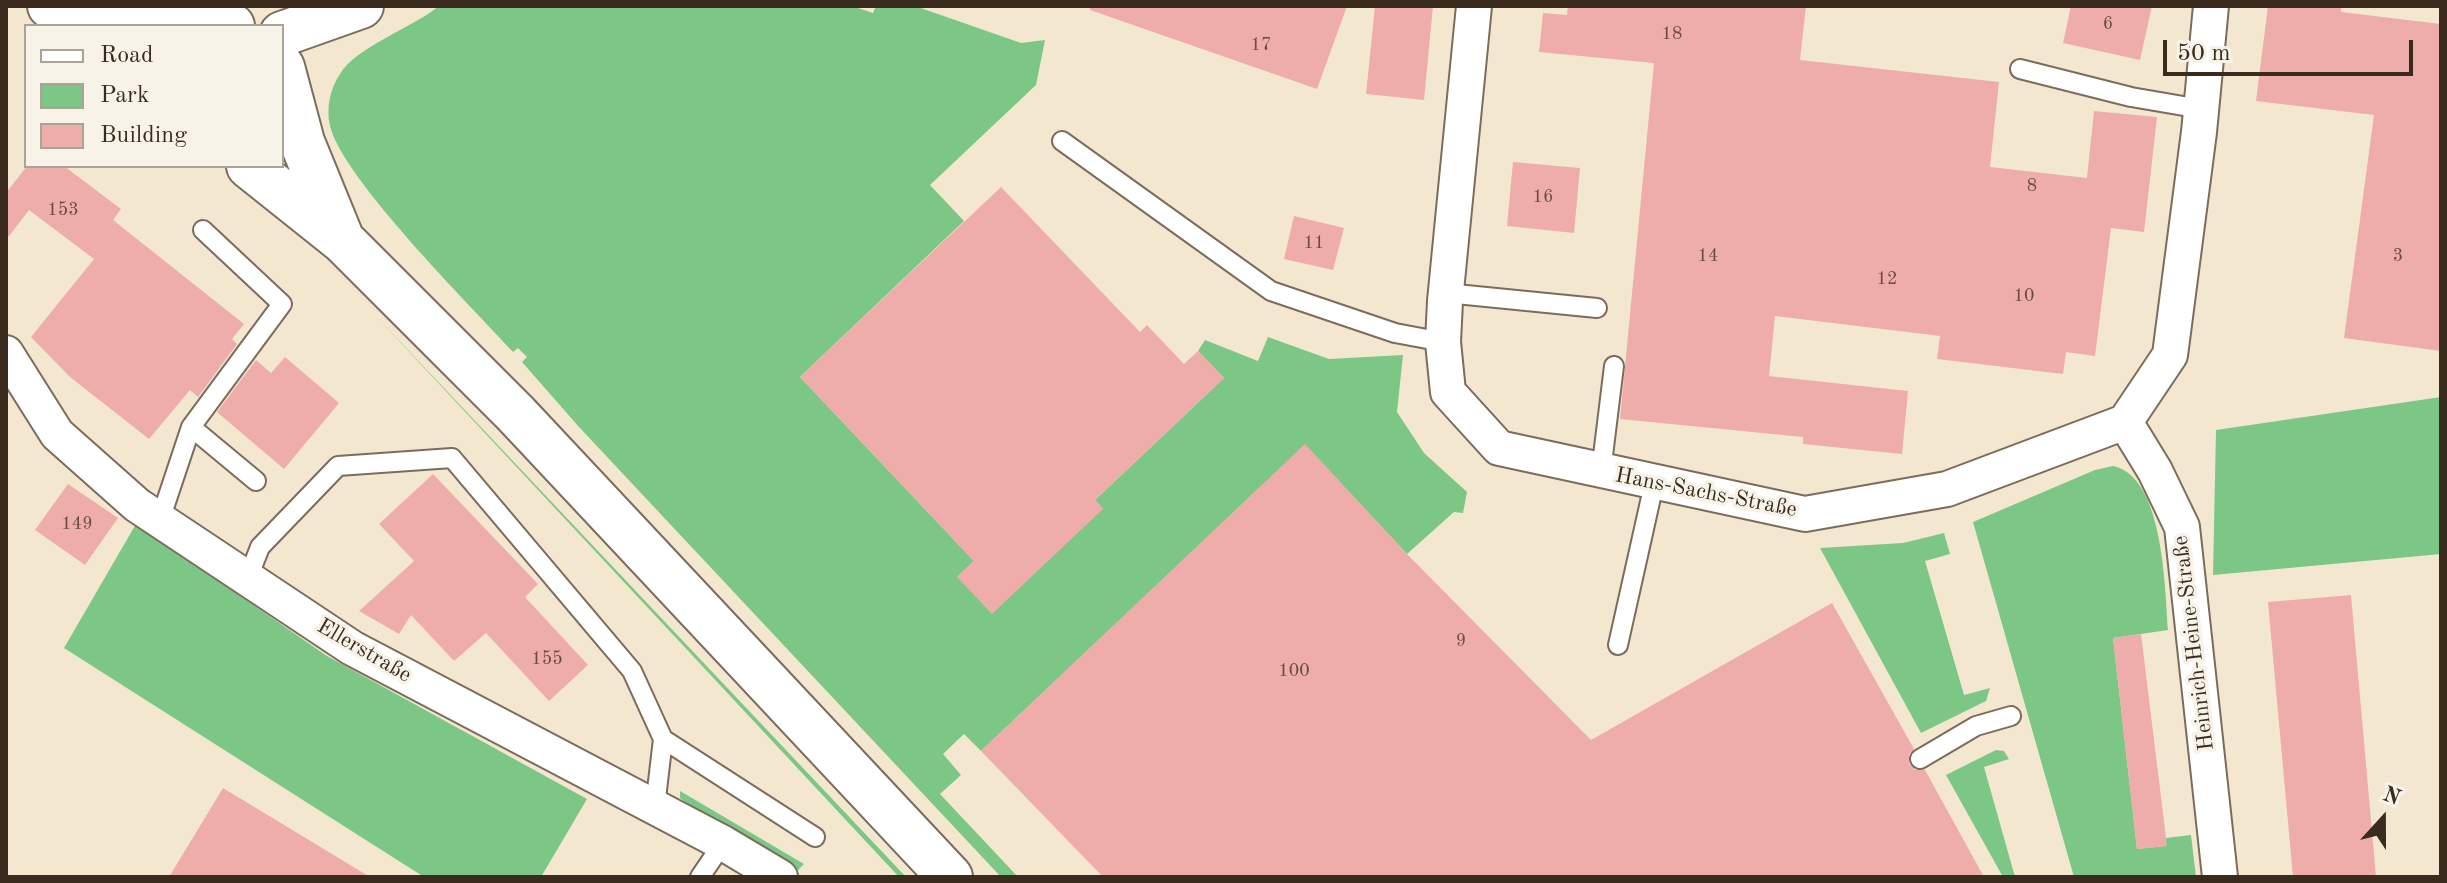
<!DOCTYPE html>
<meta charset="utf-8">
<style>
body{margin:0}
#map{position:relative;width:2447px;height:883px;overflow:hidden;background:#f4e7d0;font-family:"Old Standard TT",serif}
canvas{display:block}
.frame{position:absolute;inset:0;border:8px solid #3b2a1e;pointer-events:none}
.legend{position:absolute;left:24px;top:24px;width:260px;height:144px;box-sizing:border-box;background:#f7f3e8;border:2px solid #aca397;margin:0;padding:10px 14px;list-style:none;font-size:24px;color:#3b2a1e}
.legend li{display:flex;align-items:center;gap:16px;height:40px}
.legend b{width:40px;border:2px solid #aca397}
.north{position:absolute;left:2343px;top:779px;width:80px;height:80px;-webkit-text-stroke:6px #f7f3e8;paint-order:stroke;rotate:21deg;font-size:22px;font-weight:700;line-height:32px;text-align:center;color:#3b2a1e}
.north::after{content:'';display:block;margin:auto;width:28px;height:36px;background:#3b2a1e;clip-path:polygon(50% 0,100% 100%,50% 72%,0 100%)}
.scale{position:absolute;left:2163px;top:40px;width:250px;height:36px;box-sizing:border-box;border:4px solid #3b2a1e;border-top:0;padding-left:10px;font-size:24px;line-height:28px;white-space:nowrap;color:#3b2a1e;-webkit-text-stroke:6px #f7f3e8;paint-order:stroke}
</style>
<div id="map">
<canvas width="2447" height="883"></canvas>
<div class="frame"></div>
<ul class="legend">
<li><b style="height:10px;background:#fff"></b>Road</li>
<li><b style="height:22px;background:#7cc785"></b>Park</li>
<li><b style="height:22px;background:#eeadab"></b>Building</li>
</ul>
<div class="north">N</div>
<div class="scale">50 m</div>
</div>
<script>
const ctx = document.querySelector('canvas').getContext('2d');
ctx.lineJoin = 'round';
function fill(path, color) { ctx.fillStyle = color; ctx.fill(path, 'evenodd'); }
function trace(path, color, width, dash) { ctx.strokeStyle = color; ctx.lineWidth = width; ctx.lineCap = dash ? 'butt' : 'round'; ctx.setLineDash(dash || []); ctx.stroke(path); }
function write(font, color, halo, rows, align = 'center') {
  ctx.font = font + ' "Old Standard TT",serif'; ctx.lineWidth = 7; ctx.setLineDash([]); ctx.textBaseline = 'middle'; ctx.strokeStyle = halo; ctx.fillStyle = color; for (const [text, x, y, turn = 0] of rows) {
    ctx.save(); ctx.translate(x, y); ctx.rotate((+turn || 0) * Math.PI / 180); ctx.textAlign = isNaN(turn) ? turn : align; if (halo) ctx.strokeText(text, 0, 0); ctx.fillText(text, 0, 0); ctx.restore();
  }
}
fill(new Path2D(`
 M 439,6 L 852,6 L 873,13 L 876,6 L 915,6 L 1021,43 L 1045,40 L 1036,85 L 930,185 L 964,221 L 800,377 L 974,561 L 957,577 L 1103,509 L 1095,500 L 1224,378 L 1198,351 L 1205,340 L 1258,361 L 1268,337 L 1329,359 L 1403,355 L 1397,412 L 1424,453 L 1467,492 L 1463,513 L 1454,512 L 1407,554 L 1305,445 L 981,751 L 964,734 L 943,754 L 961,775 L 940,794 L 1018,877 L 1001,877 L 579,427 L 522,362 L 527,357 L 518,348 L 513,352 C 471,306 343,179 330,126 C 326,108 330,89 340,74 C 356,47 412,28 439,6 Z
 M 373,313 L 906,877 L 899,877 Z
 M 2441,397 L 2441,554 L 2213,575 L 2216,430 Z
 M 2113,466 C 2164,476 2165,590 2168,630 L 2113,638 L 2137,849 L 2166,846 L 2166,838 L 2191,835 L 2196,877 L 2074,877 L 1973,522 L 2095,470 Z
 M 136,524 L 327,656 L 587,799 L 541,877 L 424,877 L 64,648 Z
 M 1944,533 L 1950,554 L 1925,561 L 1964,695 L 1990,688 L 1986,701 L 1921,733 L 1820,548 L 1903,543 Z
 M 1996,750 L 2004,751 L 2009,759 L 1984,767 L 2015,877 L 2003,877 L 1946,775 Z
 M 680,791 L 804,864 L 797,871 L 711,821 L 680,798 Z`), '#7cc785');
fill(new Path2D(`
 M 1091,6 L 1347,6 L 1317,89 L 1090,10 Z
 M 1375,6 L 1433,6 L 1424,100 L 1366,94 Z
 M 1568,6 L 1806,6 L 1800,60 L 1999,82 L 1990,167 L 2087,178 L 2094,111 L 2157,117 L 2144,232 L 2111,228 L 2095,356 L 2066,352 L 2063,374 L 1937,359 L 1940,336 L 1775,316 L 1769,376 L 1908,391 L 1902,454 L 1803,444 L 1803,437 L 1620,419 L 1654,63 L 1539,52 L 1543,13 L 1567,15 Z
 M 2071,6 L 2152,6 L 2140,60 L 2063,43 Z
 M 2268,6 L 2341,6 L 2341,12 L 2441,24 L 2441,351 L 2344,338 L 2374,115 L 2256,101 Z
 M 1513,162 L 1580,168 L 1574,233 L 1507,226 Z
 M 27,166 L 64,166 L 121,209 L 113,220 L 244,324 L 232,339 L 237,344 L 198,397 L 190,390 L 149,439 L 70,377 L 31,337 L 94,259 L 29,210 L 6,240 L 6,193 Z
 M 1001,187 L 1140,332 L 1147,325 L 1184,364 L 1198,351 L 1224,378 L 1095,500 L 1103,509 L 992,614 L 957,577 L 974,561 L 800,377 Z
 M 1294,216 L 1344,228 L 1333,270 L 1284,259 Z
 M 285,357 L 339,403 L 284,469 L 217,412 L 256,360 L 271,373 Z
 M 1305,444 L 1407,554 L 1591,740 L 1832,603 L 1914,749 L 1909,754 L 1909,764 L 1915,770 L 1925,770 L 1984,877 L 1103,877 L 981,751 Z
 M 433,474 L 538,584 L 525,597 L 588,665 L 549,701 L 486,633 L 454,661 L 411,615 L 399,634 L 359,611 L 414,561 L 379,524 Z
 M 68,484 L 118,518 L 85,565 L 35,530 Z
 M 2351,595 L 2376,877 L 2293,877 L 2268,602 Z
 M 2141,634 L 2167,846 L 2137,849 L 2113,638 Z
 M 223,788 L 370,877 L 169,877 Z`), '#eeadab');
const lane = new Path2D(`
 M 2020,69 L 2131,97 L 2201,109
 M 1062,141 L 1271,291 L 1395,333 L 1443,342
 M 1446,293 L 1597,308
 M 191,427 L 256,481
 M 1601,472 L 1614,366
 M 160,520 L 191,427 L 282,304 L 203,230
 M 248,578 L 260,547 L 338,466 L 452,458 L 632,671 L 663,739 L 655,807
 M 1618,645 L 1654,484
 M 663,739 L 815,837
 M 1920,759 L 1976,726 L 2011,716
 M 700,877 L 723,843`);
const street = new Path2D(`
 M 1474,6 L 1445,301 L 1443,342 L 1448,392 L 1499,448 L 1805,514 L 1947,489 L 2125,422 L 2170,355 L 2199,132 L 2211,6
 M 6,353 L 57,434 L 137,505 L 352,648 L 723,843 L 780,877
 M 2125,422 L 2155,471 L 2182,527 L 2220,877`);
const secondary = new Path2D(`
 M 50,6 L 89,26
 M 112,6 L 232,26
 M 282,34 L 361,6
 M 282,67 L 302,142 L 340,235
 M 249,166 L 343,241 L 516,414 L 950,877`);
trace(lane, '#7c6c5c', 22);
trace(street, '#7c6c5c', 38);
trace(secondary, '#7c6c5c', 48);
trace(lane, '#fff', 18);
trace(street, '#fff', 34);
trace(secondary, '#fff', 44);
write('18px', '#684b41', null, [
 ["6",2108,24],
 ["18",1672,34],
 ["17",1261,45],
 ["8",2032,186],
 ["16",1543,197],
 ["153",63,210],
 ["11",1314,243],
 ["14",1708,256],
 ["3",2398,256],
 ["12",1887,279],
 ["10",2024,296],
 ["149",77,524],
 ["9",1461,641],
 ["155",547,659],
 ["100",1294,671]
]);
write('22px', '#3b2a1e', '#f7f3e8', [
 ["Hans-Sachs-Straße",1706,493,11],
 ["Heinrich-Heine-Straße",2194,643,-97],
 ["Ellerstraße",364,651,30]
]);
</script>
